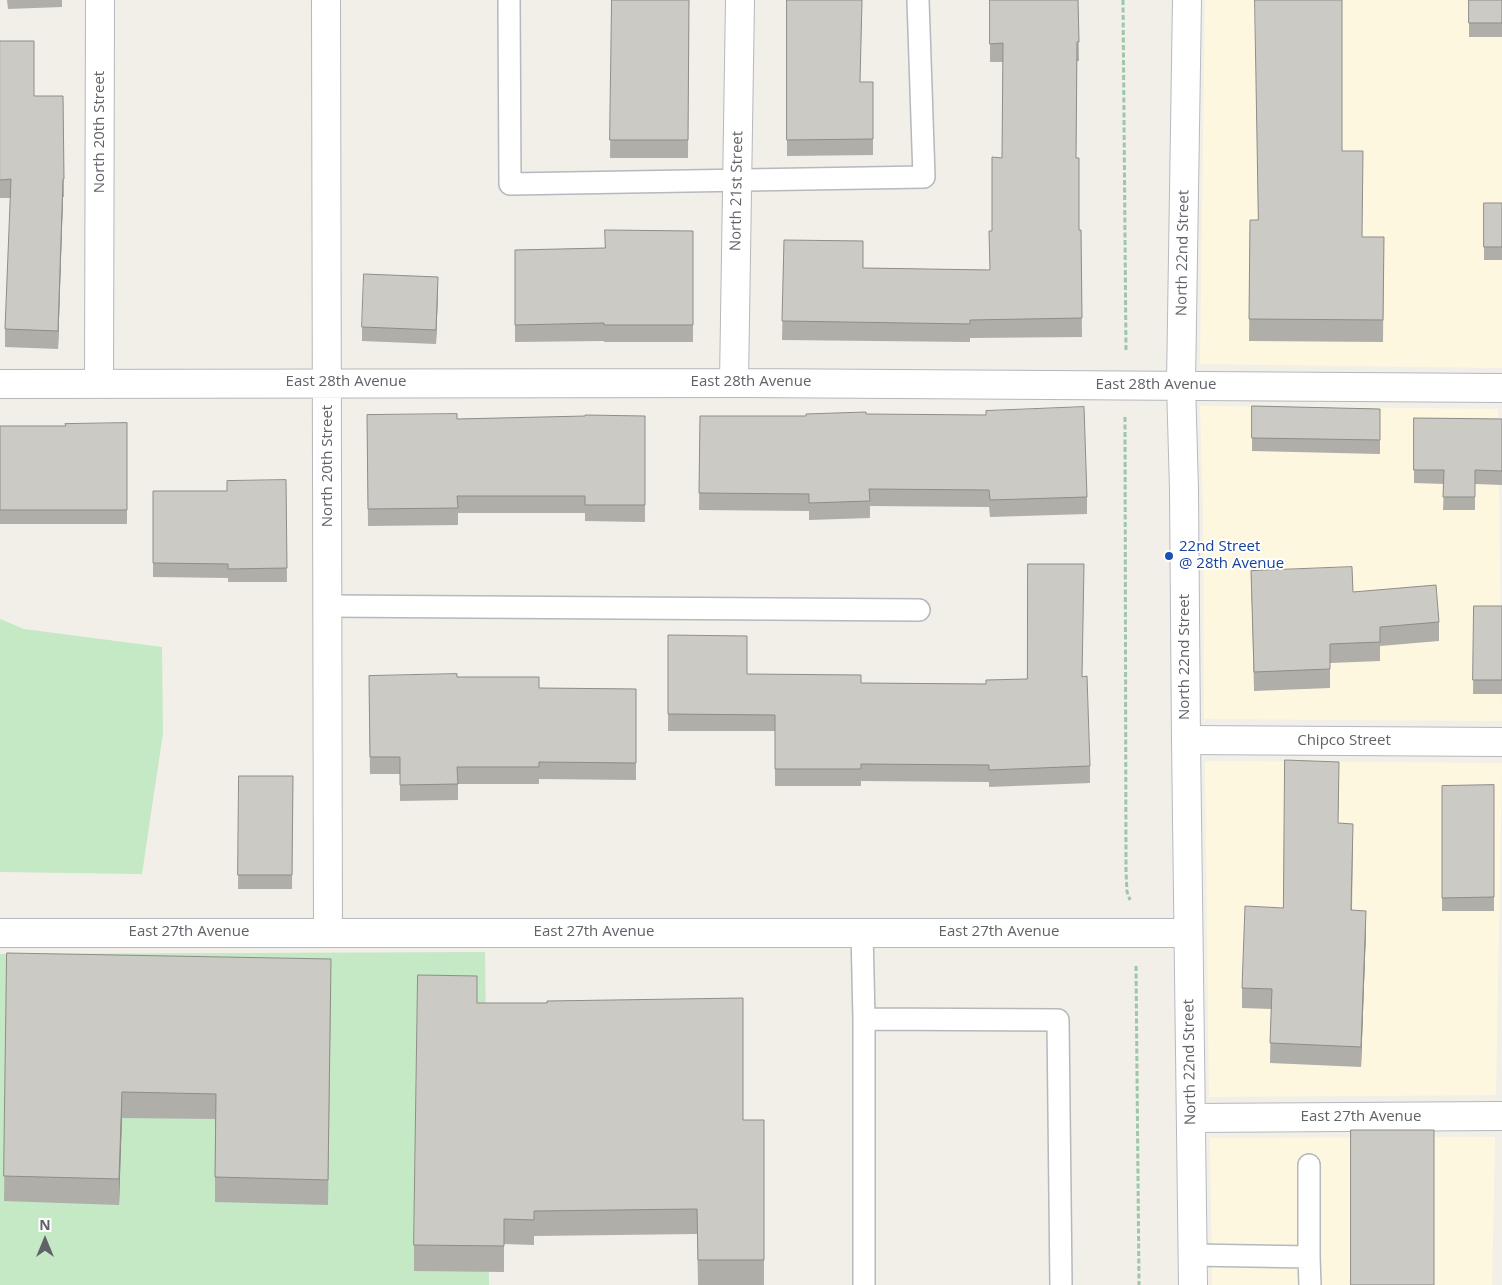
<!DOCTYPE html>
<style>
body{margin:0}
#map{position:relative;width:1502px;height:1285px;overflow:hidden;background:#f1efe8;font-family:"Open Sans",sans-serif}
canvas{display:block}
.north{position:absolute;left:20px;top:1215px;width:50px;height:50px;-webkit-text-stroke:4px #fff;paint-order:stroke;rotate:0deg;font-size:14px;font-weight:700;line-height:20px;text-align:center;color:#5f6368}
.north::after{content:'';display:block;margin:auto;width:18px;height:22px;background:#5f6368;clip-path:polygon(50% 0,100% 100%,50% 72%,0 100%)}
</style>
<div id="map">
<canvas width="1502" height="1285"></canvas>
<div class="north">N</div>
</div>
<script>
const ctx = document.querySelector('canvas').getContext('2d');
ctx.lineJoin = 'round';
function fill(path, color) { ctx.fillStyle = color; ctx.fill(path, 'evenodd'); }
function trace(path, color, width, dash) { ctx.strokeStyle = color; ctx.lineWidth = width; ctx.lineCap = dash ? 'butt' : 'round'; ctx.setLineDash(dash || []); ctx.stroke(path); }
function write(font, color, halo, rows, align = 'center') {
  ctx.font = font + ' "Open Sans",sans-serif'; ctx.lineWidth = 4; ctx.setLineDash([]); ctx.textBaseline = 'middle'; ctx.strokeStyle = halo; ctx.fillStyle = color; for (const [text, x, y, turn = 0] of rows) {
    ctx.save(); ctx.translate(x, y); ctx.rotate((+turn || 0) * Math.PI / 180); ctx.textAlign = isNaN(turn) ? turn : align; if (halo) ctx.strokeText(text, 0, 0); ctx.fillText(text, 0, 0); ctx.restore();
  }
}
fill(new Path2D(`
 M 1205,0 L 1502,0 L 1502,368 L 1200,364 Z
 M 1200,406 L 1498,409 L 1502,721 L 1204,719 L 1203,509 Z
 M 1205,761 L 1502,763 L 1496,1095 L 1209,1097 Z
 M 1495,1137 L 1492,1285 L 1212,1285 L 1210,1138 Z`), '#fef7e0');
fill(new Path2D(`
 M 0,619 L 24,629 L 162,647 L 163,733 L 142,874 L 0,872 Z
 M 485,952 L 489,1285 L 0,1285 L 0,954 Z`), '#c5e8c5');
const lane = new Path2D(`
 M 509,0 L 510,184 L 924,177 L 918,0
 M 328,606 L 919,610
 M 862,932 L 864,1019 L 864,1285
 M 864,1019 L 1058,1020 L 1061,1285
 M 1309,1165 L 1309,1257
 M 1193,1255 L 1309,1257 L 1310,1285`);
const street = new Path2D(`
 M 326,0 L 328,932
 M 734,382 L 740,0
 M 0,384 C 501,382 1001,382 1502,388
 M 99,384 L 100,0
 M 1186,740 L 1502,742
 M 0,933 L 1188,933
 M 1191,1118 L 1502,1116`);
const secondary = new Path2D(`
 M 1187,0 L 1181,384 L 1184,489 L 1186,740 L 1193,1285`);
trace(lane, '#b5b8bc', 24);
trace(street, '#b5b8bc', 30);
trace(secondary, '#b6babf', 30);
trace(new Path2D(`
 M 1123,0 L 1126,352
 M 1125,417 L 1126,871 L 1127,892 L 1130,900
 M 1136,966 L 1139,1285`), '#9cc7a9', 3, [5, 2.5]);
trace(lane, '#fff', 21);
trace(street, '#fff', 28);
trace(secondary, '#fff', 28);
fill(new Path2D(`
 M 7,0 L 62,0 L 62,7 L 8,9 Z
 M 612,0 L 689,0 L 688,158 L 610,158 Z
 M 787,0 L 861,82 L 873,82 L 873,155 L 787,156 Z
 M 990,0 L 1078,0 L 1079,61 L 1077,61 L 1076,158 L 1079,230 L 1081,230 L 1082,337 L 970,338 L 970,342 L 782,340 L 784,240 L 863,268 L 990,270 L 992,231 L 1002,158 L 1003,62 L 990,62 Z
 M 1469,0 L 1502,0 L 1502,37 L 1469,37 Z
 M 0,41 L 34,96 L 63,96 L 64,197 L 63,197 L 58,349 L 5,347 L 5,329 L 11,198 L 0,198 Z
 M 1342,151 L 1362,237 L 1384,237 L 1383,342 L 1249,341 L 1250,220 L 1257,220 Z
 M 1484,203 L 1502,203 L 1502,260 L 1484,260 Z
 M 693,231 L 693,342 L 604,342 L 604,341 L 515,342 L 515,250 L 605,248 Z
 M 438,290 L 436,344 L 362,341 L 362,327 Z
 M 1252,406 L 1380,409 L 1380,454 L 1252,451 Z
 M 866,414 L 1087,497 L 1087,514 L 990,517 L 989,507 L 870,506 L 870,518 L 809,520 L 809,511 L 699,510 L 700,416 L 806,416 Z
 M 367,415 L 457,419 L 645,416 L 645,522 L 585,521 L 585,513 L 458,513 L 458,525 L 368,526 Z
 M 1414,418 L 1502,419 L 1502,485 L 1475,484 L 1475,510 L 1443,510 L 1444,484 L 1414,483 Z
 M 127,423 L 127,524 L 0,524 L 0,426 L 66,426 Z
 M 286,480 L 287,582 L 228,582 L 228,578 L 153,577 L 153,491 L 227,491 Z
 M 1251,571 L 1353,592 L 1439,622 L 1439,641 L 1380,646 L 1380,661 L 1330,663 L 1330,688 L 1254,691 Z
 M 1474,606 L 1502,606 L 1502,694 L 1473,694 Z
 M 668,635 L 747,674 L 861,683 L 986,684 L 1082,677 L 1090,766 L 1090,783 L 989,787 L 989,782 L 861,781 L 861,786 L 775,786 L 775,731 L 668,731 Z
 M 369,676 L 457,677 L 539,688 L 636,689 L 636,780 L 539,779 L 539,784 L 458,784 L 458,800 L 400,801 L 400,774 L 370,774 Z
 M 239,776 L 293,776 L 292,889 L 238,889 Z
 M 1339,782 L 1338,823 L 1353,843 L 1352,910 L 1366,930 L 1361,1067 L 1270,1063 L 1271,1009 L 1242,1008 L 1242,988 L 1283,908 Z
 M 1494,785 L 1494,911 L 1442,911 L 1442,786 Z
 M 7,953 L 331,984 L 328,1205 L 215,1202 L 215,1119 L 122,1118 L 119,1205 L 4,1201 Z
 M 477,1003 L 547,1003 L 743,1120 L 764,1120 L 764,1285 L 698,1285 L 697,1234 L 534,1236 L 534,1245 L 504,1244 L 504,1272 L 414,1271 L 414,1245 Z`), '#afaea9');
fill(new Path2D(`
 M 63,179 L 63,197 L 58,349 L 58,331 Z
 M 438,277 L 438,290 L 436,344 L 436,330 Z
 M 1366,911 L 1366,930 L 1361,1067 L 1361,1047 Z
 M 122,1092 L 122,1118 L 119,1205 L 119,1179 Z`), '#8f8d8a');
const building = new Path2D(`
 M 612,0 L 689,0 L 688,140 L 610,140 Z
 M 787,0 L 862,0 L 860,82 L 873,82 L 873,139 L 787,140 Z
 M 990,0 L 1078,0 L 1079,42 L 1077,42 L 1076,158 L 1079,158 L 1079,230 L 1081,230 L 1082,318 L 970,320 L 970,324 L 782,321 L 784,240 L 863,241 L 863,268 L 990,270 L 989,231 L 992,231 L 992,157 L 1002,158 L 1003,43 L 990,44 Z
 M 1255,0 L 1342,0 L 1342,151 L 1363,151 L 1362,237 L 1384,237 L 1383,320 L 1249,319 L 1250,220 L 1258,220 Z
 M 1469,0 L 1502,0 L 1502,23 L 1469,23 Z
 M 0,41 L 34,41 L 34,96 L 63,96 L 64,179 L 63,179 L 58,331 L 5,329 L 11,179 L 0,180 Z
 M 1484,203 L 1502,203 L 1502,247 L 1484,247 Z
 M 605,230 L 693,231 L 693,325 L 604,325 L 604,323 L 515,325 L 515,250 L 605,248 Z
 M 364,274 L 438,277 L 436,330 L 362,327 Z
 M 1252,406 L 1380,409 L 1380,440 L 1252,438 Z
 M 1084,407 L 1087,497 L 990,500 L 989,490 L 869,489 L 870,501 L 809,503 L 809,494 L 699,493 L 700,416 L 806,416 L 806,414 L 866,412 L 866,414 L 986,415 L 986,411 Z
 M 457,414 L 457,419 L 585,416 L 585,415 L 645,416 L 645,505 L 585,505 L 585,496 L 457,496 L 458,508 L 368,509 L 367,415 Z
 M 1414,418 L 1502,419 L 1502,471 L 1475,470 L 1475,497 L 1443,497 L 1444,470 L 1414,470 Z
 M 127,423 L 127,510 L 0,510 L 0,426 L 66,426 L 65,424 Z
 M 286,480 L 287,568 L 228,569 L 228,564 L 153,563 L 153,491 L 227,491 L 227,481 Z
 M 1028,564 L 1084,564 L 1082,677 L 1087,676 L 1090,766 L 989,770 L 989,765 L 861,764 L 861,769 L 775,769 L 775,715 L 668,714 L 668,635 L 747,636 L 747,674 L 861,675 L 861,683 L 986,684 L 986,680 L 1027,679 Z
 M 1352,567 L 1353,592 L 1436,585 L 1439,622 L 1380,627 L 1380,642 L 1330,644 L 1330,669 L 1254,672 L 1251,571 Z
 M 1474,606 L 1502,606 L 1502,680 L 1473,680 Z
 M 457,674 L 457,677 L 539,677 L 539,688 L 636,689 L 636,763 L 539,762 L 539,767 L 457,767 L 458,784 L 400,785 L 400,757 L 370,757 L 369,676 Z
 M 1285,760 L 1339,762 L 1338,823 L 1353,824 L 1351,910 L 1366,911 L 1361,1047 L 1270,1043 L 1272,989 L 1242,988 L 1245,906 L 1283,908 Z
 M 239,776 L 293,776 L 292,875 L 238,875 Z
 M 1494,785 L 1494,897 L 1442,898 L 1442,786 Z
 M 7,953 L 331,959 L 328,1180 L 215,1177 L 216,1094 L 122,1092 L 119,1179 L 4,1176 Z
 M 418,975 L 477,976 L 477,1003 L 547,1003 L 547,1001 L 743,998 L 743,1120 L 764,1120 L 764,1260 L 698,1260 L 697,1209 L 534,1211 L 534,1220 L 504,1219 L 504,1246 L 414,1245 Z
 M 1351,1130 L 1434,1130 L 1434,1285 L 1351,1285 Z`);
fill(building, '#cccac5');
trace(building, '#8f8d8a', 1);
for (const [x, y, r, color] of [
 [1169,556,5,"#1a4fb4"]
]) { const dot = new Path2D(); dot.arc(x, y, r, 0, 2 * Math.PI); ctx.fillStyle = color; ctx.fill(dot); trace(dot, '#fff', 2); }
write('15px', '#5f6368', '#fff', [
 ["North 20th Street",100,132,-90],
 ["North 21st Street",737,191,-89],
 ["North 22nd Street",1183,253,-89],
 ["East 28th Avenue",346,382],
 ["East 28th Avenue",751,382],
 ["East 28th Avenue",1156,385],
 ["North 20th Street",328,466,-90],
 ["North 22nd Street",1185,657,-90],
 ["Chipco Street",1344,741],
 ["East 27th Avenue",189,932],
 ["East 27th Avenue",594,932],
 ["East 27th Avenue",999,932],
 ["North 22nd Street",1190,1062,-91],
 ["East 27th Avenue",1361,1117]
]);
write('15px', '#164399', '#fff', [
 ["22nd Street",1179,547],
 ["@ 28th Avenue",1179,564]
], 'left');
</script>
